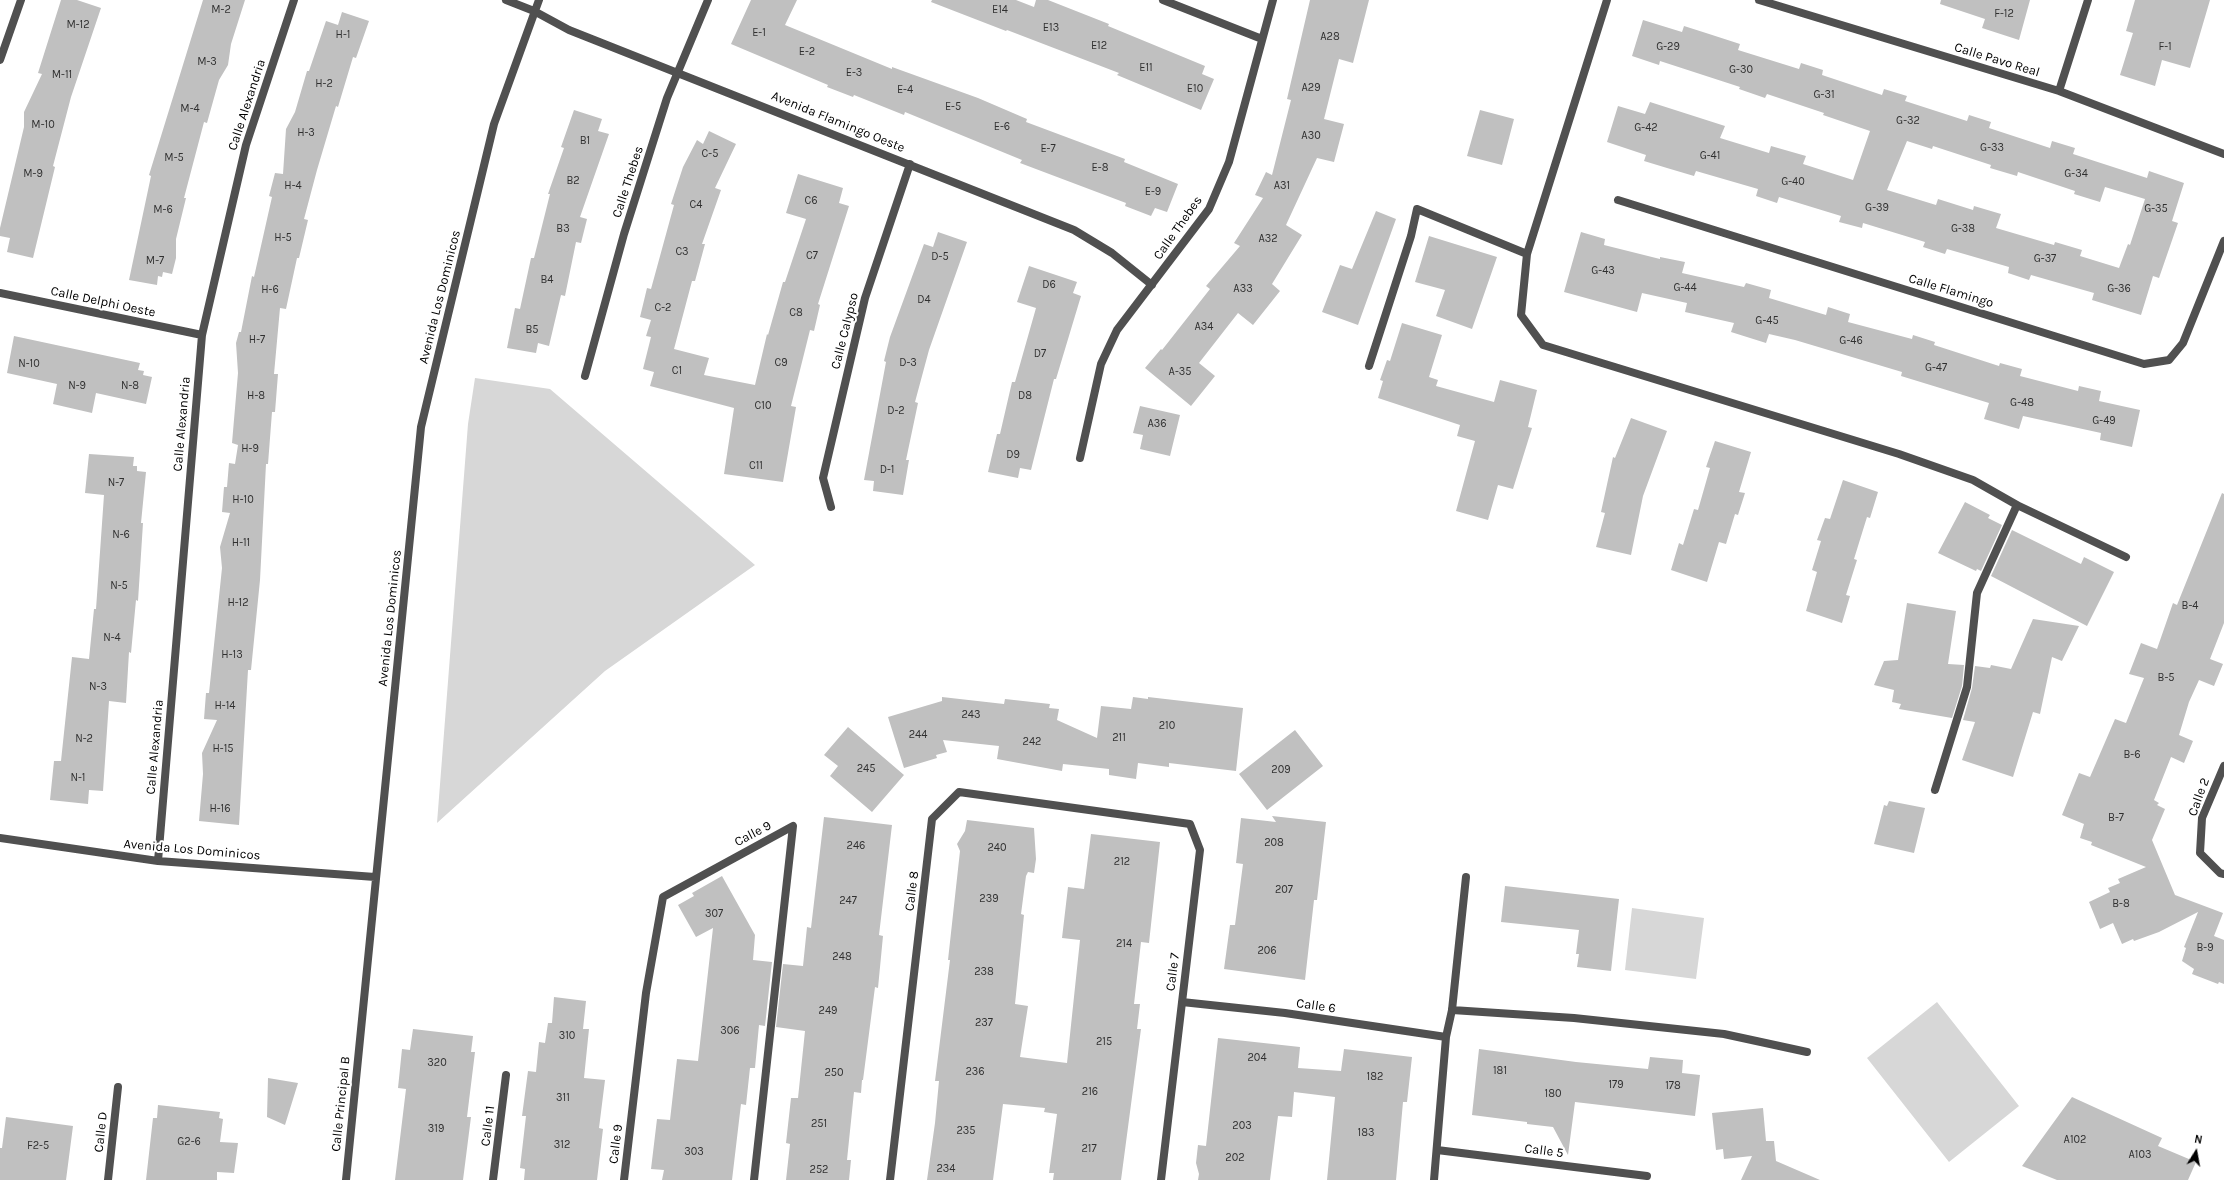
<!DOCTYPE html>
<style>
body{margin:0}
#map{position:relative;width:2224px;height:1180px;overflow:hidden;background:#fff;font-family:Karla,sans-serif}
canvas{display:block}
.north{position:absolute;left:2176px;top:1132px;width:40px;height:40px;-webkit-text-stroke:3px #fff;paint-order:stroke;rotate:11deg;font-size:11px;font-weight:700;line-height:16px;text-align:center;color:#000}
.north::after{content:'';display:block;margin:auto;width:14px;height:18px;background:#000;clip-path:polygon(50% 0,100% 100%,50% 72%,0 100%)}
</style>
<div id="map">
<canvas width="2224" height="1180"></canvas>
<div class="north">N</div>
</div>
<script>
const ctx = document.querySelector('canvas').getContext('2d');
ctx.lineJoin = 'round';
function fill(path, color) { ctx.fillStyle = color; ctx.fill(path, 'evenodd'); }
function trace(path, color, width, dash) { ctx.strokeStyle = color; ctx.lineWidth = width; ctx.lineCap = dash ? 'butt' : 'round'; ctx.setLineDash(dash || []); ctx.stroke(path); }
function write(font, color, halo, rows, align = 'center') {
  ctx.font = font + ' Karla,sans-serif'; ctx.lineWidth = 4; ctx.setLineDash([]); ctx.textBaseline = 'middle'; ctx.strokeStyle = halo; ctx.fillStyle = color; for (const [text, x, y, turn = 0] of rows) {
    ctx.save(); ctx.translate(x, y); ctx.rotate((+turn || 0) * Math.PI / 180); ctx.textAlign = isNaN(turn) ? turn : align; if (halo) ctx.strokeText(text, 0, 0); ctx.fillText(text, 0, 0); ctx.restore();
  }
}
fill(new Path2D(`
 M 475,378 L 550,389 L 755,565 L 605,671 L 437,823 L 468,424 Z
 M 1632,908 L 1704,918 L 1696,979 L 1625,970 Z
 M 1937,1002 L 2019,1106 L 1949,1162 L 1867,1058 Z`), '#d7d7d7');
fill(new Path2D(`
 M 61,0 L 77,0 L 101,8 L 71,97 L 53,166 L 55,167 L 33,258 L 7,252 L 10,238 L 0,236 L 0,228 L 24,127 L 24,112 L 42,74 L 38,73 Z
 M 203,0 L 245,0 L 231,44 L 228,65 L 219,80 L 207,123 L 204,122 L 184,198 L 186,198 L 176,239 L 176,258 L 172,274 L 163,272 L 162,277 L 158,276 L 157,285 L 129,280 L 151,176 L 149,175 Z
 M 751,0 L 797,0 L 785,25 L 892,69 L 892,67 L 978,98 L 1027,119 L 1026,122 L 1125,159 L 1124,162 L 1178,184 L 1167,212 L 1155,208 L 1151,216 L 1125,206 L 1126,203 L 1020,163 L 1022,160 L 905,112 L 904,115 L 854,95 L 853,97 L 827,87 L 828,85 L 731,44 Z
 M 932,0 L 1016,0 L 1034,7 L 1036,0 L 1048,0 L 1109,24 L 1108,26 L 1205,66 L 1202,74 L 1214,79 L 1201,110 L 1117,75 L 1119,73 L 1007,30 L 1006,31 L 931,2 Z
 M 1310,0 L 1369,0 L 1353,63 L 1339,59 L 1324,119 L 1344,124 L 1334,162 L 1317,158 L 1286,225 L 1302,235 L 1272,284 L 1280,291 L 1253,325 L 1238,313 L 1199,363 L 1215,376 L 1191,406 L 1145,368 L 1161,349 L 1162,350 L 1210,289 L 1206,286 L 1240,246 L 1234,243 L 1263,198 L 1255,195 L 1266,172 L 1272,175 L 1291,100 L 1287,99 Z
 M 1941,0 L 2030,0 L 2019,40 L 1982,28 L 1985,19 L 1940,4 Z
 M 2135,0 L 2210,0 L 2190,68 L 2162,60 L 2155,86 L 2120,75 L 2133,33 L 2126,31 Z
 M 342,12 L 369,21 L 356,58 L 353,57 L 338,107 L 336,106 L 317,170 L 304,219 L 308,220 L 299,258 L 297,258 L 286,309 L 280,308 L 274,374 L 278,374 L 275,412 L 272,412 L 268,464 L 266,464 L 260,580 L 251,670 L 248,670 L 239,825 L 199,821 L 203,774 L 202,753 L 217,720 L 204,719 L 206,693 L 209,693 L 222,568 L 220,547 L 230,513 L 222,512 L 224,487 L 227,487 L 229,463 L 235,464 L 238,445 L 232,443 L 238,373 L 236,343 L 239,332 L 241,332 L 252,276 L 254,277 L 272,197 L 269,196 L 275,173 L 283,174 L 286,129 L 295,112 L 307,71 L 309,71 L 326,21 L 338,25 Z
 M 1643,20 L 1682,32 L 1684,26 L 1706,33 L 1740,44 L 1738,50 L 1799,69 L 1801,63 L 1823,70 L 1822,75 L 1882,95 L 1884,89 L 1907,96 L 1905,101 L 1967,121 L 1969,115 L 1991,122 L 1989,128 L 2050,148 L 2052,141 L 2075,148 L 2073,154 L 2147,178 L 2149,171 L 2184,183 L 2172,221 L 2178,223 L 2159,278 L 2153,276 L 2141,315 L 2092,300 L 2094,293 L 2031,275 L 2029,280 L 2008,273 L 2009,267 L 1947,249 L 1945,254 L 1923,247 L 1925,242 L 1863,223 L 1862,228 L 1839,222 L 1841,216 L 1779,197 L 1777,203 L 1756,196 L 1758,189 L 1696,171 L 1694,176 L 1667,168 L 1644,161 L 1646,155 L 1607,142 L 1618,106 L 1645,114 L 1650,102 L 1725,126 L 1720,138 L 1769,153 L 1771,146 L 1806,156 L 1803,164 L 1853,180 L 1870,131 L 1823,115 L 1824,113 L 1767,94 L 1765,98 L 1739,89 L 1740,87 L 1660,61 L 1659,65 L 1632,56 ZM 1907,141 L 1932,149 L 1933,146 L 1991,165 L 1990,168 L 2017,176 L 2018,172 L 2075,191 L 2074,194 L 2100,202 L 2105,187 L 2145,199 L 2130,245 L 2128,244 L 2119,268 L 2080,256 L 2082,250 L 2055,242 L 2054,245 L 1996,228 L 2001,214 L 1974,206 L 1973,210 L 1938,199 L 1936,205 L 1887,190 Z
 M 574,110 L 602,119 L 598,131 L 609,134 L 580,217 L 587,219 L 581,243 L 576,242 L 565,296 L 561,295 L 549,346 L 538,343 L 536,353 L 507,348 L 515,308 L 520,309 L 531,258 L 534,258 L 550,194 L 548,194 L 564,148 L 561,147 Z
 M 1480,110 L 1514,119 L 1502,165 L 1467,156 Z
 M 709,131 L 736,144 L 715,188 L 721,190 L 702,244 L 705,244 L 695,281 L 692,281 L 674,349 L 709,358 L 704,375 L 755,385 L 767,334 L 768,335 L 783,282 L 785,282 L 806,219 L 786,213 L 798,174 L 843,188 L 839,203 L 849,206 L 818,304 L 820,305 L 814,331 L 810,330 L 791,406 L 796,407 L 783,482 L 724,474 L 734,408 L 650,386 L 654,372 L 643,369 L 651,337 L 646,336 L 651,320 L 640,317 L 647,288 L 651,289 L 674,205 L 671,204 L 683,167 L 697,140 L 703,144 Z
 M 1376,211 L 1396,219 L 1358,325 L 1322,312 L 1340,265 L 1352,269 Z
 M 938,232 L 967,242 L 929,350 L 915,402 L 918,403 L 906,460 L 909,460 L 903,495 L 873,491 L 874,481 L 864,480 L 886,362 L 884,361 L 890,337 L 924,244 L 933,247 Z
 M 1581,232 L 1605,239 L 1604,245 L 1660,259 L 1660,257 L 1685,262 L 1682,273 L 1744,287 L 1746,283 L 1771,290 L 1769,298 L 1826,315 L 1828,307 L 1850,314 L 1848,322 L 1912,339 L 1913,335 L 1935,342 L 1934,345 L 1999,366 L 2000,363 L 2022,369 L 2020,376 L 2078,391 L 2079,386 L 2101,391 L 2099,401 L 2140,410 L 2132,447 L 2100,440 L 2101,433 L 2023,416 L 2019,429 L 1984,419 L 1989,403 L 1901,376 L 1902,372 L 1795,340 L 1769,334 L 1766,343 L 1731,332 L 1734,323 L 1685,312 L 1687,303 L 1642,293 L 1637,312 L 1564,292 Z
 M 1429,236 L 1497,257 L 1472,329 L 1436,316 L 1445,290 L 1415,282 Z
 M 1029,266 L 1077,282 L 1073,293 L 1081,296 L 1056,379 L 1054,379 L 1031,470 L 1020,468 L 1018,478 L 988,472 L 997,434 L 1000,434 L 1012,382 L 1015,382 L 1036,308 L 1017,302 Z
 M 1402,323 L 1442,335 L 1429,377 L 1438,380 L 1436,386 L 1494,402 L 1500,380 L 1537,390 L 1528,427 L 1532,428 L 1513,489 L 1498,485 L 1488,520 L 1456,511 L 1475,441 L 1457,436 L 1460,425 L 1378,398 L 1383,381 L 1380,380 L 1387,360 L 1390,361 Z
 M 14,336 L 140,363 L 138,370 L 144,371 L 143,375 L 152,377 L 146,404 L 96,393 L 92,413 L 53,404 L 57,384 L 7,373 Z
 M 1140,406 L 1180,415 L 1170,456 L 1140,449 L 1143,435 L 1133,433 Z
 M 1631,418 L 1667,431 L 1643,496 L 1631,555 L 1596,547 L 1605,513 L 1601,512 L 1613,457 L 1615,458 Z
 M 1715,441 L 1751,452 L 1739,492 L 1745,493 L 1738,515 L 1735,514 L 1726,544 L 1719,542 L 1707,582 L 1671,570 L 1679,543 L 1683,545 L 1694,509 L 1698,510 L 1710,468 L 1706,467 Z
 M 89,454 L 134,457 L 133,466 L 137,466 L 137,471 L 146,472 L 141,523 L 143,523 L 138,601 L 136,600 L 131,653 L 129,652 L 126,703 L 109,701 L 103,791 L 89,790 L 88,804 L 50,800 L 54,761 L 61,761 L 72,657 L 89,659 L 94,609 L 96,609 L 104,495 L 85,493 Z
 M 1843,480 L 1878,492 L 1870,518 L 1867,517 L 1854,559 L 1857,560 L 1846,595 L 1850,596 L 1842,623 L 1806,611 L 1817,572 L 1812,570 L 1821,541 L 1817,540 L 1825,518 L 1830,519 Z
 M 2222,493 L 2224,494 L 2224,623 L 2210,659 L 2223,664 L 2214,686 L 2199,680 L 2189,702 L 2179,735 L 2193,741 L 2184,763 L 2171,757 L 2154,800 L 2159,803 L 2157,805 L 2165,809 L 2152,840 L 2175,895 L 2223,913 L 2214,936 L 2224,940 L 2224,984 L 2219,982 L 2218,984 L 2192,974 L 2194,969 L 2182,961 L 2186,948 L 2184,947 L 2198,912 L 2159,932 L 2134,941 L 2133,939 L 2122,944 L 2113,923 L 2100,929 L 2089,902 L 2110,892 L 2108,888 L 2120,883 L 2118,879 L 2146,867 L 2091,845 L 2092,842 L 2080,838 L 2084,824 L 2062,815 L 2079,773 L 2090,777 L 2115,719 L 2126,723 L 2144,678 L 2129,674 L 2141,643 L 2157,649 L 2173,603 L 2177,605 Z
 M 1965,502 L 1990,515 L 1988,518 L 2002,525 L 1981,571 L 1977,569 L 1976,571 L 1938,553 Z
 M 2012,530 L 2081,564 L 2084,557 L 2114,572 L 2087,626 L 1991,576 Z
 M 1907,603 L 1956,611 L 1948,664 L 1964,665 L 1962,686 L 1952,718 L 1899,709 L 1901,704 L 1892,702 L 1894,690 L 1874,685 L 1884,661 L 1898,660 Z
 M 2033,619 L 2079,626 L 2062,661 L 2052,657 L 2040,714 L 2033,712 L 2013,777 L 1962,760 L 1975,722 L 1963,720 L 1972,688 L 1975,666 L 1990,668 L 1991,665 L 2011,669 Z
 M 942,697 L 1004,704 L 1005,699 L 1050,704 L 1049,708 L 1059,709 L 1057,720 L 1097,738 L 1101,706 L 1131,709 L 1133,697 L 1148,699 L 1148,697 L 1243,708 L 1236,771 L 1169,763 L 1169,767 L 1138,763 L 1136,779 L 1109,775 L 1109,769 L 1063,764 L 1062,771 L 997,759 L 999,746 L 943,740 L 947,752 L 936,755 L 937,758 L 904,768 L 888,717 L 942,701 Z
 M 848,727 L 904,775 L 872,812 L 830,776 L 838,766 L 824,755 Z
 M 1295,730 L 1323,766 L 1267,810 L 1239,774 Z
 M 1889,801 L 1925,808 L 1914,853 L 1874,844 L 1884,805 L 1887,806 Z
 M 1272,816 L 1326,822 L 1317,900 L 1314,900 L 1305,980 L 1224,969 L 1230,925 L 1235,925 L 1243,864 L 1236,863 L 1241,818 L 1276,822 Z
 M 824,817 L 892,825 L 879,935 L 883,936 L 878,988 L 875,987 L 863,1080 L 862,1080 L 861,1093 L 854,1092 L 847,1160 L 851,1160 L 849,1180 L 786,1180 L 790,1144 L 786,1143 L 791,1098 L 798,1098 L 805,1031 L 776,1027 L 783,964 L 803,966 L 807,927 L 811,928 Z
 M 967,820 L 1034,828 L 1036,859 L 1034,873 L 1028,872 L 1026,876 L 1021,914 L 1024,915 L 1015,1004 L 1028,1006 L 1020,1057 L 1067,1063 L 1080,940 L 1062,938 L 1068,887 L 1084,889 L 1091,834 L 1160,842 L 1149,943 L 1141,942 L 1134,1004 L 1140,1004 L 1137,1029 L 1141,1029 L 1121,1180 L 1053,1180 L 1054,1173 L 1049,1173 L 1057,1114 L 1044,1112 L 1045,1108 L 1003,1104 L 993,1180 L 927,1180 L 935,1123 L 939,1081 L 935,1081 L 950,960 L 948,960 L 960,851 L 957,844 L 965,831 Z
 M 722,876 L 755,935 L 753,960 L 772,962 L 765,1026 L 759,1025 L 755,1068 L 750,1068 L 746,1105 L 741,1104 L 732,1180 L 662,1180 L 664,1170 L 651,1169 L 657,1119 L 670,1120 L 677,1059 L 698,1061 L 713,928 L 696,937 L 678,905 L 694,896 L 692,893 Z
 M 1505,886 L 1619,899 L 1611,971 L 1577,967 L 1579,954 L 1576,954 L 1579,930 L 1501,922 Z
 M 554,997 L 586,1001 L 583,1029 L 589,1029 L 584,1078 L 605,1080 L 599,1128 L 603,1129 L 597,1180 L 524,1180 L 525,1169 L 520,1168 L 526,1116 L 522,1116 L 528,1071 L 536,1072 L 539,1042 L 545,1043 L 548,1023 L 552,1023 Z
 M 413,1029 L 473,1036 L 471,1052 L 475,1052 L 467,1117 L 471,1117 L 463,1180 L 395,1180 L 406,1089 L 398,1088 L 402,1049 L 410,1050 Z
 M 1218,1038 L 1300,1047 L 1298,1068 L 1341,1071 L 1344,1049 L 1412,1057 L 1407,1102 L 1403,1102 L 1396,1180 L 1327,1180 L 1335,1097 L 1294,1092 L 1292,1117 L 1278,1116 L 1270,1180 L 1198,1180 L 1199,1174 L 1196,1163 L 1198,1145 L 1206,1146 Z
 M 1479,1049 L 1576,1062 L 1648,1069 L 1650,1057 L 1683,1060 L 1682,1073 L 1700,1075 L 1695,1116 L 1575,1102 L 1568,1155 L 1553,1127 L 1527,1124 L 1527,1122 L 1472,1115 Z
 M 268,1078 L 298,1083 L 285,1125 L 267,1117 Z
 M 2072,1097 L 2162,1138 L 2158,1146 L 2196,1162 L 2188,1180 L 2057,1180 L 2022,1166 Z
 M 158,1105 L 220,1112 L 219,1118 L 223,1119 L 220,1142 L 238,1143 L 234,1173 L 217,1172 L 217,1180 L 146,1180 L 153,1118 L 157,1118 Z
 M 1763,1108 L 1766,1141 L 1774,1141 L 1776,1161 L 1820,1180 L 1741,1180 L 1752,1156 L 1724,1159 L 1723,1149 L 1716,1150 L 1712,1113 Z
 M 6,1117 L 73,1126 L 66,1180 L 0,1180 L 0,1148 L 2,1148 Z`), '#c0c0c0');
trace(new Path2D(`
 M 1466,877 L 1452,1010 L 1574,1018 L 1724,1034 L 1807,1052`), '#505050', 8);
trace(new Path2D(`
 M 506,0 L 534,11 L 569,30 L 1074,230 L 1112,253 L 1152,285
 M 1163,0 L 1262,39
 M 1607,0 L 1527,254 L 1521,315 L 1543,345 L 1899,454 L 1973,480 L 2017,505 L 2126,557
 M 1759,0 L 2059,91 L 2224,154
 M 0,60 L 21,0
 M 2059,91 L 2088,0
 M 1618,200 L 2144,364 L 2169,360 L 2183,343 L 2224,241
 M 0,293 L 202,335
 M 1369,366 L 1411,236 L 1417,209 L 1527,254
 M 585,376 L 624,234 L 667,98 L 708,0
 M 1080,458 L 1101,364 L 1117,330 L 1209,209 L 1229,162 L 1273,0
 M 831,507 L 823,478 L 865,298 L 910,164
 M 2224,766 L 2202,818 L 2200,853 L 2220,873 L 2224,874
 M 1935,790 L 1967,687 L 1977,593 L 2017,505
 M 0,838 L 158,861 L 375,877
 M 158,861 L 202,335 L 246,145 L 294,0
 M 1182,1002 L 1285,1013 L 1446,1037
 M 1437,1150 L 1647,1176
 M 108,1180 L 118,1087
 M 346,1180 L 421,427 L 494,124 L 539,0
 M 493,1180 L 506,1075
 M 624,1180 L 646,993 L 663,897 L 793,826 L 754,1180
 M 890,1180 L 932,819 L 959,792 L 1190,824 L 1200,850 L 1161,1180
 M 1434,1180 L 1446,1037 L 1452,1010`), '#505050', 8);
write('11px', '#303030', null, [
 ["M-2",221,10],
 ["E14",1000,10],
 ["F-12",2004,14],
 ["M-12",78,25],
 ["E13",1051,28],
 ["E-1",759,33],
 ["H-1",343,35],
 ["A28",1330,37],
 ["E12",1099,46],
 ["G-29",1668,47],
 ["F-1",2165,47],
 ["E-2",807,52],
 ["M-3",207,62],
 ["E11",1146,68],
 ["G-30",1741,70],
 ["E-3",854,73],
 ["M-11",62,75],
 ["H-2",324,84],
 ["A29",1311,88],
 ["E10",1195,89],
 ["E-4",905,90],
 ["G-31",1824,95],
 ["E-5",953,107],
 ["M-4",190,109],
 ["G-32",1908,121],
 ["M-10",43,125],
 ["E-6",1002,127],
 ["G-42",1646,128],
 ["H-3",306,133],
 ["A30",1311,136],
 ["B1",585,141],
 ["G-33",1992,148],
 ["E-7",1048,149],
 ["C-5",710,154],
 ["G-41",1710,156],
 ["M-5",174,158],
 ["E-8",1100,168],
 ["M-9",33,174],
 ["G-34",2076,174],
 ["B2",573,181],
 ["G-40",1793,182],
 ["H-4",293,186],
 ["A31",1282,186],
 ["E-9",1153,192],
 ["C6",811,201],
 ["C4",696,205],
 ["G-39",1877,208],
 ["G-35",2156,209],
 ["M-6",163,210],
 ["B3",563,229],
 ["G-38",1963,229],
 ["H-5",283,238],
 ["A32",1268,239],
 ["C3",682,252],
 ["C7",812,256],
 ["D-5",940,257],
 ["G-37",2045,259],
 ["M-7",155,261],
 ["G-43",1603,271],
 ["B4",547,280],
 ["D6",1049,285],
 ["G-44",1685,288],
 ["A33",1243,289],
 ["G-36",2119,289],
 ["H-6",270,290],
 ["D4",924,300],
 ["C-2",663,308],
 ["C8",796,313],
 ["G-45",1767,321],
 ["A34",1204,327],
 ["B5",532,330],
 ["H-7",257,340],
 ["G-46",1851,341],
 ["D7",1040,354],
 ["C9",781,363],
 ["D-3",908,363],
 ["N-10",29,364],
 ["G-47",1936,368],
 ["C1",677,371],
 ["A-35",1180,372],
 ["N-9",77,386],
 ["N-8",130,386],
 ["H-8",256,396],
 ["D8",1025,396],
 ["G-48",2022,403],
 ["C10",763,406],
 ["D-2",896,411],
 ["G-49",2104,421],
 ["A36",1157,424],
 ["H-9",250,449],
 ["D9",1013,455],
 ["C11",756,466],
 ["D-1",887,470],
 ["N-7",116,483],
 ["H-10",243,500],
 ["N-6",121,535],
 ["H-11",241,543],
 ["N-5",119,586],
 ["H-12",238,603],
 ["B-4",2190,606],
 ["N-4",112,638],
 ["H-13",232,655],
 ["B-5",2166,678],
 ["N-3",98,687],
 ["H-14",225,706],
 ["243",971,715],
 ["210",1167,726],
 ["244",918,735],
 ["211",1119,738],
 ["N-2",84,739],
 ["242",1032,742],
 ["H-15",223,749],
 ["B-6",2132,755],
 ["245",866,769],
 ["209",1281,770],
 ["N-1",78,778],
 ["H-16",220,809],
 ["B-7",2116,818],
 ["208",1274,843],
 ["246",856,846],
 ["240",997,848],
 ["212",1122,862],
 ["207",1284,890],
 ["239",989,899],
 ["247",848,901],
 ["B-8",2121,904],
 ["307",714,914],
 ["214",1124,944],
 ["B-9",2205,948],
 ["206",1267,951],
 ["248",842,957],
 ["238",984,972],
 ["249",828,1011],
 ["237",984,1023],
 ["306",730,1031],
 ["310",567,1036],
 ["215",1104,1042],
 ["204",1257,1058],
 ["320",437,1063],
 ["181",1500,1071],
 ["236",975,1072],
 ["250",834,1073],
 ["182",1375,1077],
 ["179",1616,1085],
 ["178",1673,1086],
 ["216",1090,1092],
 ["180",1553,1094],
 ["311",563,1098],
 ["251",819,1124],
 ["203",1242,1126],
 ["319",436,1129],
 ["235",966,1131],
 ["183",1366,1133],
 ["A102",2075,1140],
 ["G2-6",189,1142],
 ["312",562,1145],
 ["F2-5",38,1146],
 ["217",1089,1149],
 ["303",694,1152],
 ["A103",2140,1155],
 ["202",1235,1158],
 ["234",946,1169],
 ["252",819,1170]
]);
write('13px', '#000', '#fff', [
 ["Calle Pavo Real",1997,60,17],
 ["Calle Alexandria",247,105,-72],
 ["Avenida Flamingo Oeste",838,122,22],
 ["Calle Thebes",628,182,-72],
 ["Calle Thebes",1178,228,-55],
 ["Calle Flamingo",1951,291,17],
 ["Avenida Los Dominicos",440,297,-76],
 ["Calle Delphi Oeste",103,302,12],
 ["Calle Calypso",845,331,-76],
 ["Calle Alexandria",182,424,-85],
 ["Avenida Los Dominicos",390,618,-84],
 ["Calle Alexandria",155,747,-85],
 ["Calle 2",2199,797,-70],
 ["Calle 9",753,834,-28],
 ["Avenida Los Dominicos",192,850,5],
 ["Calle 8",912,891,-83],
 ["Calle 7",1173,972,-83],
 ["Calle 6",1316,1006,8],
 ["Calle Principal B",341,1104,-84],
 ["Calle 11",488,1126,-83],
 ["Calle D",101,1132,-84],
 ["Calle 9",616,1144,-83],
 ["Calle 5",1544,1151,7]
]);
</script>
